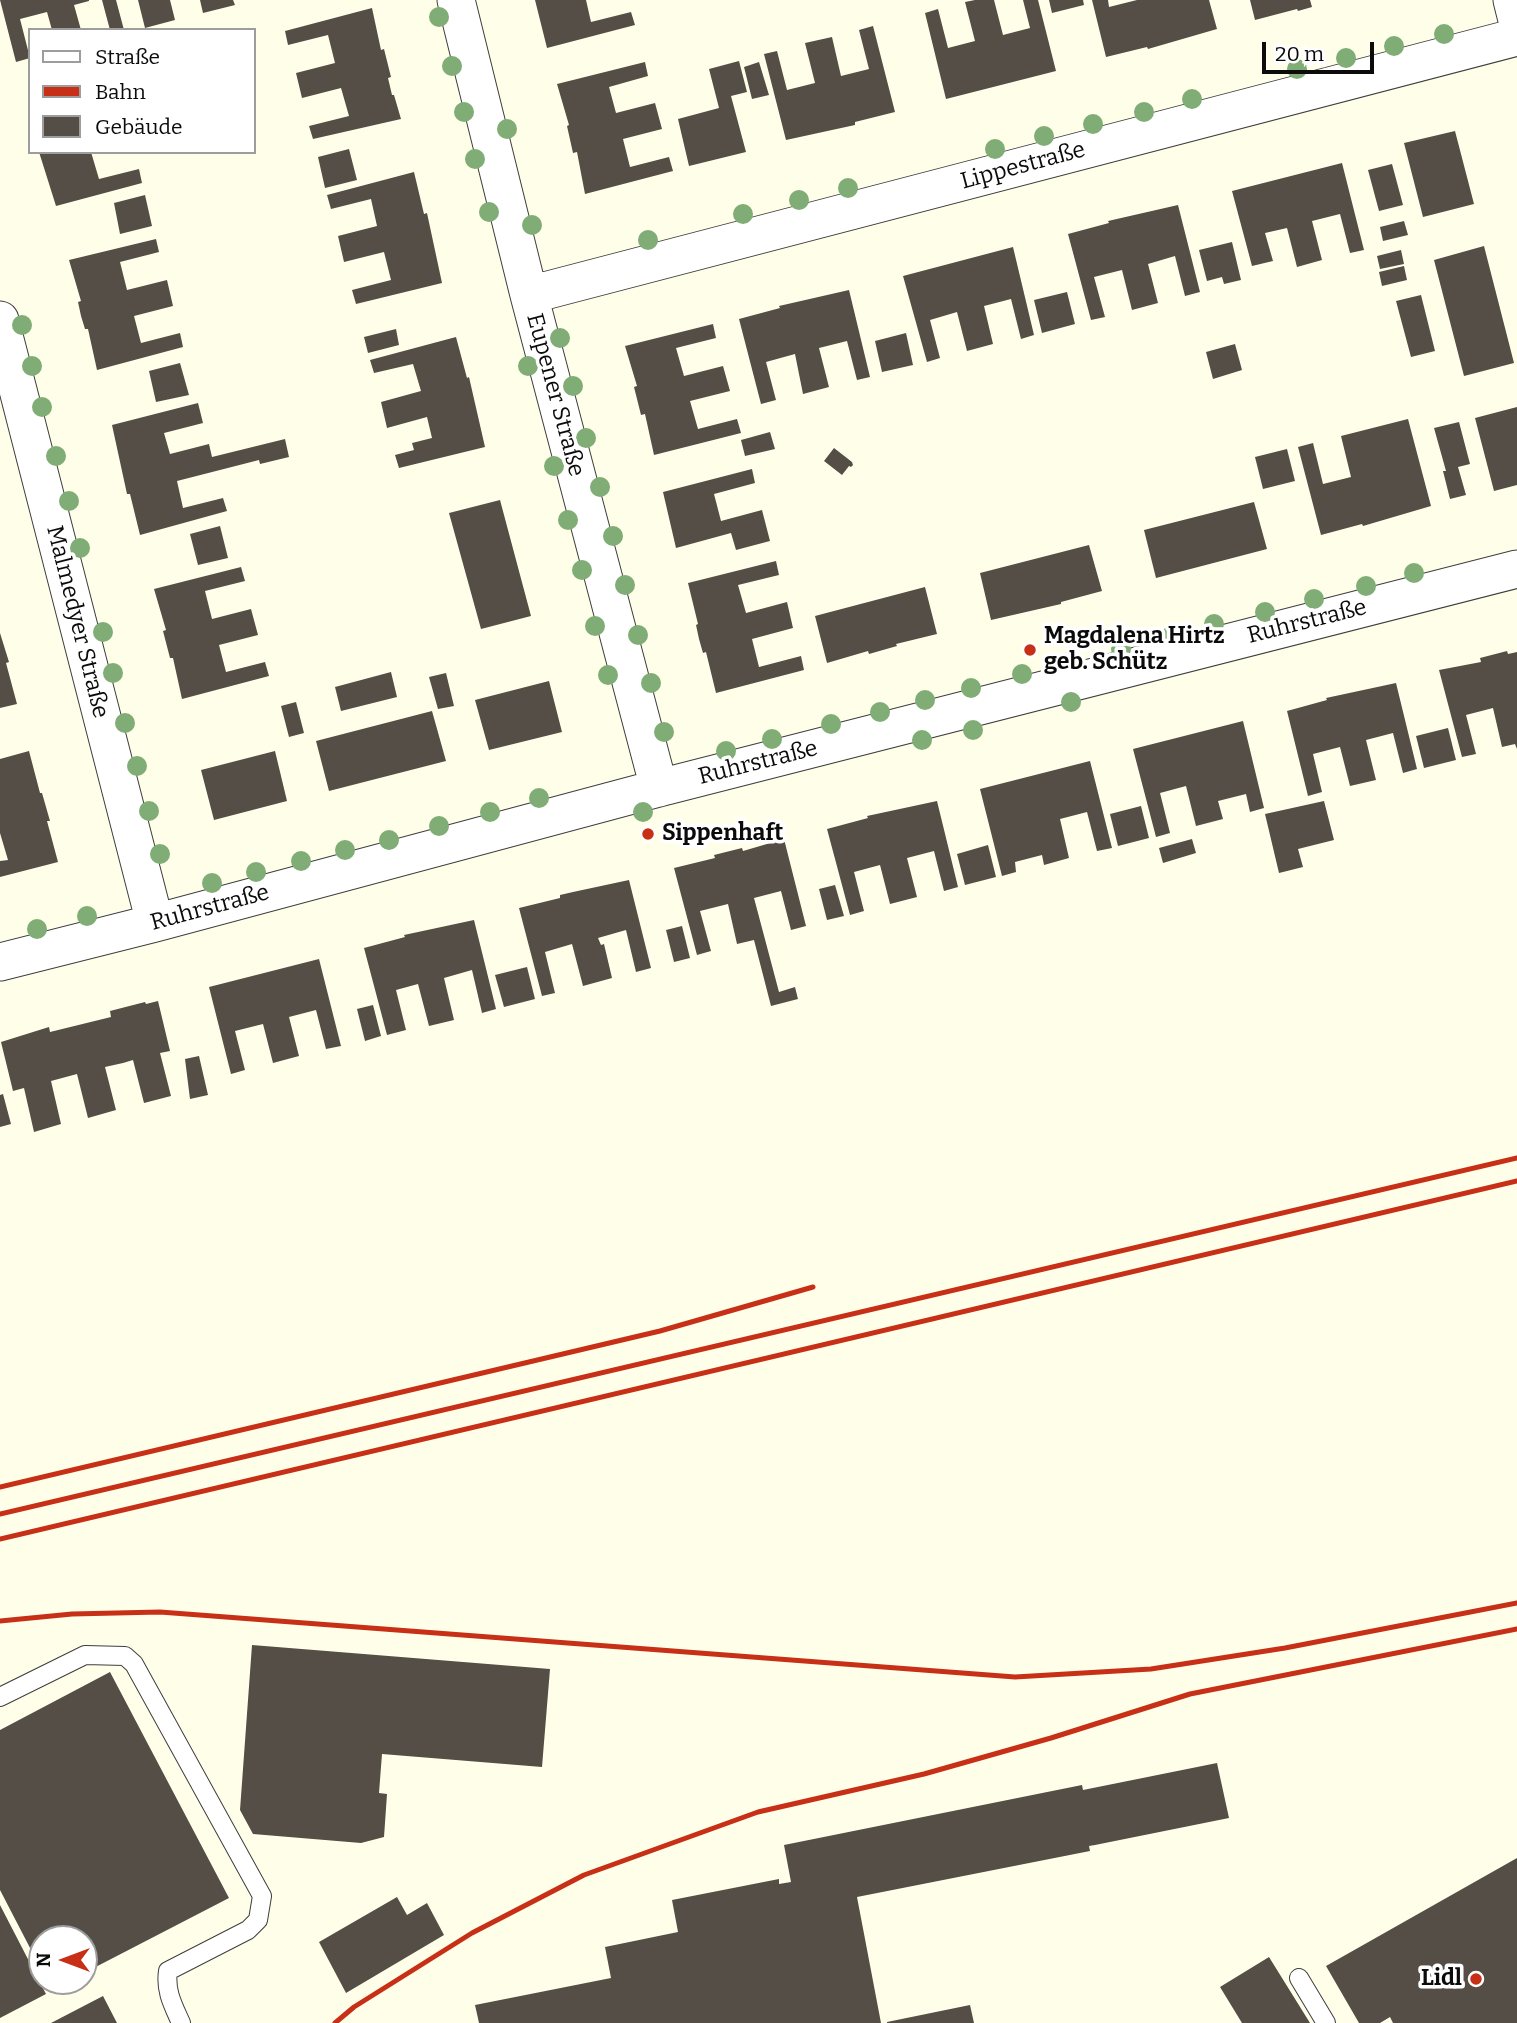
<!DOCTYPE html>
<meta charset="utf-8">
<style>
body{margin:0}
#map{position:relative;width:1517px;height:2023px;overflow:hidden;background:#ffffe9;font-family:Bitter,serif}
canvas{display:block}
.legend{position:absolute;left:28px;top:28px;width:228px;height:126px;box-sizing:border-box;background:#fff;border:2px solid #9d9d9d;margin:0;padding:9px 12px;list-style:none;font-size:21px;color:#0b0b0b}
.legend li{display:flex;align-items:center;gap:14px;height:35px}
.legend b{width:35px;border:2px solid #9d9d9d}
.north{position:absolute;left:28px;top:1925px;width:70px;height:70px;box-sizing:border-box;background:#fff;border:2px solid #9d9d9d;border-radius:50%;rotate:270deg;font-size:19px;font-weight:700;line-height:28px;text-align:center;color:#0b0b0b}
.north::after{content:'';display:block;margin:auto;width:24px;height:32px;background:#c73017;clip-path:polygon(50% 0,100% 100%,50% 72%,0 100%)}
.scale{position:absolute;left:1262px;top:42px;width:112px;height:32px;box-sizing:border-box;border:4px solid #0b0b0b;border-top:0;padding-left:9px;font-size:21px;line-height:24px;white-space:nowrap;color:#0b0b0b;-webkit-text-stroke:5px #fff;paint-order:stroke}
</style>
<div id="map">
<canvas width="1517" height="2023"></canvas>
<ul class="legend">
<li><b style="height:9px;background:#fff"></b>Straße</li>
<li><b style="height:9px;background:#c73017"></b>Bahn</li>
<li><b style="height:19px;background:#544e46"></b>Gebäude</li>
</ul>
<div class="north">N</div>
<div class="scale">20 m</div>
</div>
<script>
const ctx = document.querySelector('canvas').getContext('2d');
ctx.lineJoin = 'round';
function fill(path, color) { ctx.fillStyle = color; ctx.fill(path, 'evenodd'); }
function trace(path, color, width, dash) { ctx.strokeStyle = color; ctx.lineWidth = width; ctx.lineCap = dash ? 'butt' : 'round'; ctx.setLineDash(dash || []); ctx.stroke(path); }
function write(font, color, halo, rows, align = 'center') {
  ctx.font = font + ' Bitter,serif'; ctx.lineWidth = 7; ctx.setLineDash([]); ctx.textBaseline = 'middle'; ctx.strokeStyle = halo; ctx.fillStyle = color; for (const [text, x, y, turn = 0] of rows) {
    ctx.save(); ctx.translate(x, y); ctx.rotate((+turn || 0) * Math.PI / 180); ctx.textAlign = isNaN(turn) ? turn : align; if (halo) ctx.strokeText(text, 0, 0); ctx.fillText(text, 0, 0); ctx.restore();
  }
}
fill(new Path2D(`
 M 0,0 L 89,0 L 89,1 L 74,5 L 81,30 L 52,30 L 47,12 L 20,19 L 30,58 L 16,62 Z
 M 102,0 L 116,0 L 124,30 L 110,30 Z
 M 138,0 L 170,0 L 175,20 L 145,28 Z
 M 200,0 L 233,0 L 235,5 L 203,13 Z
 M 535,0 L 586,0 L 591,22 L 631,12 L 635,25 L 547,48 Z
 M 975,0 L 994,0 L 1003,35 L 1030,28 L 1023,0 L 1038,0 L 1056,71 L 946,99 L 925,13 L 938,9 L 948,48 L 975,41 L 965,2 Z
 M 1049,0 L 1083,0 L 1084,5 L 1052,13 Z
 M 1092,0 L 1108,0 L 1109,7 L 1137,0 L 1209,0 L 1217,29 L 1148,49 L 1147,47 L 1106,57 Z
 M 1250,0 L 1310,0 L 1312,7 L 1298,11 L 1297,9 L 1255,20 Z
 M 372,8 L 381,50 L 384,49 L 391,77 L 388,78 L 392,95 L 394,95 L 401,119 L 313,139 L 309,126 L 349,116 L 341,88 L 302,98 L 296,73 L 335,63 L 328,35 L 288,45 L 285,31 Z
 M 873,26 L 895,112 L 855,122 L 855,125 L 786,140 L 764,54 L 777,51 L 787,90 L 815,83 L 805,43 L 832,37 L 841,76 L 869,69 L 859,30 Z
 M 739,61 L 747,92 L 731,96 L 746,152 L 689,166 L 678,119 L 719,108 L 709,69 Z
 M 645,62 L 648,76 L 609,87 L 616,113 L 655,103 L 662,129 L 623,139 L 630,167 L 669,157 L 673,171 L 585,194 L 577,152 L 573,153 L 567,126 L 569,125 L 557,84 Z
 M 759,62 L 769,95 L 752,99 L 744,67 Z
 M 1455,131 L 1474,204 L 1423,217 L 1404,143 Z
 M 349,149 L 357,180 L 325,188 L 318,157 Z
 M 39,152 L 91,152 L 99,179 L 139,169 L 142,183 L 56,206 Z
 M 1342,163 L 1364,250 L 1350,253 L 1340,214 L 1312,221 L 1322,260 L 1297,267 L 1287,228 L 1265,233 L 1273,261 L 1252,266 L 1232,191 Z
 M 1392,164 L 1403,205 L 1379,211 L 1368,170 Z
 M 414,172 L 424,214 L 427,213 L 442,283 L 356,304 L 352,290 L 391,280 L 384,252 L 344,262 L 338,236 L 377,226 L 371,199 L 331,209 L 327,195 Z
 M 145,195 L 152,226 L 120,234 L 114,203 Z
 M 1178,205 L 1200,292 L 1185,296 L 1175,256 L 1148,264 L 1158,303 L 1132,310 L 1122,270 L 1094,277 L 1105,317 L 1091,320 L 1068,234 L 1109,223 L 1108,221 Z
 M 1404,221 L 1408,235 L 1383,241 L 1380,227 Z
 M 156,239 L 159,252 L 120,262 L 127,290 L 167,280 L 173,306 L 134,316 L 141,343 L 180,333 L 183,347 L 97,370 L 88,329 L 85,329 L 81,316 L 78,302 L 81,301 L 69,260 Z
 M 1232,242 L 1241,280 L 1224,284 L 1222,277 L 1207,281 L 1199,250 Z
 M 1484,246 L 1514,363 L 1464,376 L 1434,260 Z
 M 1013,247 L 1034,335 L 1021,339 L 1011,299 L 984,306 L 993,344 L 967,351 L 957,312 L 930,320 L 940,358 L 927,362 L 903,276 Z
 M 1401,250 L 1404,264 L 1380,269 L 1377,256 Z
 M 1404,266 L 1407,280 L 1382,286 L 1379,272 Z
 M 849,290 L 870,377 L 857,380 L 847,341 L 819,348 L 829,387 L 803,394 L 795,354 L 766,362 L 776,400 L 761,404 L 739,319 L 780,308 L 779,306 Z
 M 1067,292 L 1075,324 L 1042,333 L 1034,300 Z
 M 1421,295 L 1435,351 L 1411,357 L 1396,301 Z
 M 713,324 L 716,338 L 676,348 L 684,376 L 723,366 L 730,391 L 690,401 L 698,429 L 737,419 L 741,433 L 654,455 L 645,414 L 641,415 L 634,387 L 637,386 L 625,346 Z
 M 396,329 L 399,345 L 368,353 L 364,337 Z
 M 906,333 L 913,365 L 882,372 L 875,341 Z
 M 456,337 L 467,378 L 469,377 L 485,447 L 399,468 L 395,455 L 414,450 L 412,443 L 432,438 L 427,417 L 387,428 L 381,402 L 421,391 L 413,364 L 374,373 L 370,360 Z
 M 1235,344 L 1242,370 L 1213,379 L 1206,352 Z
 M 180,363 L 189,395 L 156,402 L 149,371 Z
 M 198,403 L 203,423 L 164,433 L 170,454 L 209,444 L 212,457 L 285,439 L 289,457 L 260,464 L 259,460 L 177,481 L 183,508 L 223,498 L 227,511 L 140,535 L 130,494 L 127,494 L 112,425 Z
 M 1517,407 L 1517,485 L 1494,491 L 1475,418 Z
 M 1408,419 L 1431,506 L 1363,526 L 1362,524 L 1321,535 L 1298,447 L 1313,443 L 1323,484 L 1351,477 L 1341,436 Z
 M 1459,422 L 1470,464 L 1458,467 L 1466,495 L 1450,499 L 1443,471 L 1446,471 L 1434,428 Z
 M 770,432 L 775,449 L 745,456 L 741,440 Z
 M 834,448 L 852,462 L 853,465 L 851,467 L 849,466 L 842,475 L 824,461 Z
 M 1287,449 L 1295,481 L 1263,489 L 1255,457 Z
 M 752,469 L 755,483 L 714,494 L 721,521 L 762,510 L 770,541 L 736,550 L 731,533 L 676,548 L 663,492 Z
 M 500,500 L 531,616 L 481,629 L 449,513 Z
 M 1254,502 L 1267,549 L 1156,578 L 1144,530 Z
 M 220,526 L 228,558 L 198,565 L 190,534 Z
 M 1089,545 L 1102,591 L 1061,602 L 1061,604 L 991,620 L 980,573 Z
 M 776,561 L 779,575 L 738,585 L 746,613 L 787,602 L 793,628 L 752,639 L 759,667 L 801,656 L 804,670 L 716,693 L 706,652 L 703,653 L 699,639 L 696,625 L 698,624 L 688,583 Z
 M 241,567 L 245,581 L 205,591 L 212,619 L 251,609 L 258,635 L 219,645 L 226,672 L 265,662 L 269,676 L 182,699 L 173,658 L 170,658 L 163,631 L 166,630 L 154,589 Z
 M 925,587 L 937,634 L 896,644 L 897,646 L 869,654 L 868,651 L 827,663 L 815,616 Z
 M 0,633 L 9,662 L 6,663 L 17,704 L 0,708 Z
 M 1507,651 L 1508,654 L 1517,652 L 1517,749 L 1515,744 L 1502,747 L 1493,708 L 1466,715 L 1476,754 L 1462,757 L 1439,670 L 1481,662 L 1480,658 Z
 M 391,672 L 397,697 L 341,711 L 335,687 Z
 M 446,673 L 454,706 L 438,709 L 429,677 Z
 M 549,681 L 562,732 L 489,750 L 475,700 Z
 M 1396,683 L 1417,769 L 1403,773 L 1393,733 L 1366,740 L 1376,780 L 1350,786 L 1340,747 L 1313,754 L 1322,792 L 1308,796 L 1287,711 L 1327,700 L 1326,698 Z
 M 296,702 L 304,733 L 289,737 L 281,706 Z
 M 432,711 L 446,761 L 329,791 L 316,741 Z
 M 1243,721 L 1264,808 L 1250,812 L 1246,794 L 1218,801 L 1223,819 L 1196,826 L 1186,786 L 1160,793 L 1170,833 L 1156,837 L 1133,749 Z
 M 1448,728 L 1456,760 L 1424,768 L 1416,736 Z
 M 29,751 L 40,793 L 42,793 L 50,821 L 47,821 L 58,862 L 0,877 L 0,861 L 8,860 L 0,833 L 0,759 Z
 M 275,751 L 287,801 L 214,820 L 201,770 Z
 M 1090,761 L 1112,848 L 1097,851 L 1087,812 L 1060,819 L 1069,858 L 1044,865 L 1042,855 L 1015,862 L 1016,872 L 1002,876 L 980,789 Z
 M 937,801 L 958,887 L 944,891 L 934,851 L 907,858 L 917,897 L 890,904 L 880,865 L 854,872 L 864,911 L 850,915 L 827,829 L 868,818 L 867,816 Z
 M 1324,801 L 1334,840 L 1298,849 L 1303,867 L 1279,873 L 1265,814 Z
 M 1141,806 L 1149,838 L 1118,846 L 1110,814 Z
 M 784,839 L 806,926 L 791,930 L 781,891 L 754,898 L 779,992 L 795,987 L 798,999 L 771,1006 L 754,940 L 737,944 L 728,904 L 700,911 L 711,951 L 697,955 L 674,868 L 715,858 L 714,855 L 742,848 L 743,851 Z
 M 1192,839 L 1196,853 L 1163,863 L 1159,848 Z
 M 988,845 L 996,877 L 965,885 L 957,854 Z
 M 629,880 L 651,968 L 636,972 L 626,930 L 598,938 L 601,945 L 604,944 L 612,978 L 583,986 L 572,944 L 545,952 L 555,993 L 542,996 L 519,908 L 560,898 L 560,895 L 573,892 Z
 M 835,885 L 844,916 L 827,920 L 819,889 Z
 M 474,920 L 496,1009 L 482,1013 L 472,970 L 444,978 L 454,1020 L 429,1026 L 418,984 L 396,990 L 406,1030 L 387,1035 L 364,948 L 405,937 L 404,935 Z
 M 682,926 L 690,958 L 674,962 L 666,930 Z
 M 319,959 L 341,1046 L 326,1049 L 316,1010 L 289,1017 L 299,1056 L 273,1063 L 263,1024 L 235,1031 L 245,1070 L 231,1074 L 209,987 Z
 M 527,967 L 535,999 L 504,1007 L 495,975 Z
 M 158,1001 L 170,1051 L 160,1053 L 171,1096 L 144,1103 L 133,1060 L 123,1063 L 105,1067 L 116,1110 L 88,1118 L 77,1074 L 51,1081 L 61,1124 L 34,1132 L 24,1088 L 13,1091 L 1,1042 L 49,1027 L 50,1032 L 111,1017 L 110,1011 L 145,1002 L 146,1004 Z
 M 373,1005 L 381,1036 L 365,1041 L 357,1009 Z
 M 199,1056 L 208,1095 L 190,1099 L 185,1059 Z
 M 3,1094 L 11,1124 L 0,1127 L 0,1095 Z
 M 252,1645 L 550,1669 L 542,1767 L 382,1754 L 379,1793 L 387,1794 L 384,1837 L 361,1843 L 253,1834 L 240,1810 Z
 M 110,1672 L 229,1898 L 84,1973 L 84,1939 L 42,1939 L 42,1971 L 0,1890 L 0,1730 Z
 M 1217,1763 L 1229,1818 L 1095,1845 L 1089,1846 L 1090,1851 L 857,1897 L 881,2023 L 479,2023 L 475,2005 L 611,1978 L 605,1947 L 678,1932 L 672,1900 L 779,1879 L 779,1884 L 791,1882 L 784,1845 L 1082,1785 L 1083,1790 Z
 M 1517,1858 L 1517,2023 L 1393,2023 L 1390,2017 L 1380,2023 L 1359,2023 L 1326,1966 Z
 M 397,1897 L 407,1915 L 427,1903 L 444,1935 L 346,1993 L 319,1942 Z
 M 0,1905 L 46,1994 L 0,2018 Z
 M 1269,1957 L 1310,2023 L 1242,2023 L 1220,1987 Z
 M 47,1981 L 70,1981 L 52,1990 Z
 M 103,1996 L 117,2023 L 51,2023 Z
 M 970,2005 L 974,2023 L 887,2023 L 887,2022 Z`), '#544e46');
const service = new Path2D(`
 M 0,1697 L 85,1655 L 125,1656 L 134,1664 L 262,1896 L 258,1920 L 248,1930 L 168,1971 C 165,1991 173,2005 181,2023
 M 1299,1978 L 1326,2023`);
const minor = new Path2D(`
 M 456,0 L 529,295 L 659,788
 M 1512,0 L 1517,20
 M 529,295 L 1517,37
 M 0,320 L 155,923
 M 0,962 L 155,923 L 659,788 L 1517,569`);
trace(service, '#3e3e3e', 20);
trace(minor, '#3e3e3e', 39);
trace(service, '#fff', 18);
trace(minor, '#fff', 37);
trace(new Path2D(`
 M 0,1487 L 660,1331 L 813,1287
 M 0,1514 L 1517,1158
 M 0,1539 L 1517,1181
 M 0,1621 L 72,1614 L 160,1612 L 1015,1677 L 1151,1669 L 1285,1648 L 1517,1603
 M 335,2023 L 354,2007 L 472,1933 L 584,1875 L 758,1812 L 924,1774 L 1051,1738 L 1190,1694 L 1517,1629`), '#c73017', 5);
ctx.fillStyle = '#80ac75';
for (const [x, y] of [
 [439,17],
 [1444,34],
 [1394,46],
 [1346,58],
 [452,66],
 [1297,69],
 [1192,99],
 [464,112],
 [1144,112],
 [1093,124],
 [507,129],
 [1044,136],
 [995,149],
 [475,159],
 [848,188],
 [799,200],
 [489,212],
 [743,214],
 [532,225],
 [648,240],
 [22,325],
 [560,338],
 [32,366],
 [528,366],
 [573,386],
 [42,407],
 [586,438],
 [56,456],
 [554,466],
 [600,487],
 [69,501],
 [568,520],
 [613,536],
 [80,548],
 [582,570],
 [1414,573],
 [625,585],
 [1366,586],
 [1314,599],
 [1265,612],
 [1214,624],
 [595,626],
 [103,632],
 [638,635],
 [1171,636],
 [1121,649],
 [1071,661],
 [113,673],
 [1022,674],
 [608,675],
 [651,683],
 [971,688],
 [925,700],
 [1071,702],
 [880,712],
 [125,723],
 [831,724],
 [973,730],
 [664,732],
 [772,739],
 [922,740],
 [726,751],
 [137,766],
 [539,798],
 [149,811],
 [490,812],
 [643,812],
 [439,826],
 [389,840],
 [345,850],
 [160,854],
 [301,861],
 [256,872],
 [212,883],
 [87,916],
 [37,929]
]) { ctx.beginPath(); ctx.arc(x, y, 10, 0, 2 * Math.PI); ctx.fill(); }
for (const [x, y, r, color] of [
 [1030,650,7,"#c73017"],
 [648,834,7,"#c73017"],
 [1476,1979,7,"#c73017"]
]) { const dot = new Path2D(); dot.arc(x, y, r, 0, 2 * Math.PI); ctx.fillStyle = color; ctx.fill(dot); trace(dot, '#fff', 2.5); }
write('23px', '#0b0b0b', '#fff', [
 ["Lippestraße",1023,166,-15],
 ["Eupener Straße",555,395,75],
 ["Malmedyer Straße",77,622,76],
 ["Ruhrstraße",1307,622,-14],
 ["Ruhrstraße",758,763,-14],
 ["Ruhrstraße",210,908,-15]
]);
write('bold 23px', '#0b0b0b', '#fff', [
 ["Magdalena Hirtz",1044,637],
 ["geb. Schütz",1044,663],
 ["Sippenhaft",662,834],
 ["Lidl",1462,1979,"right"]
], 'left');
</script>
